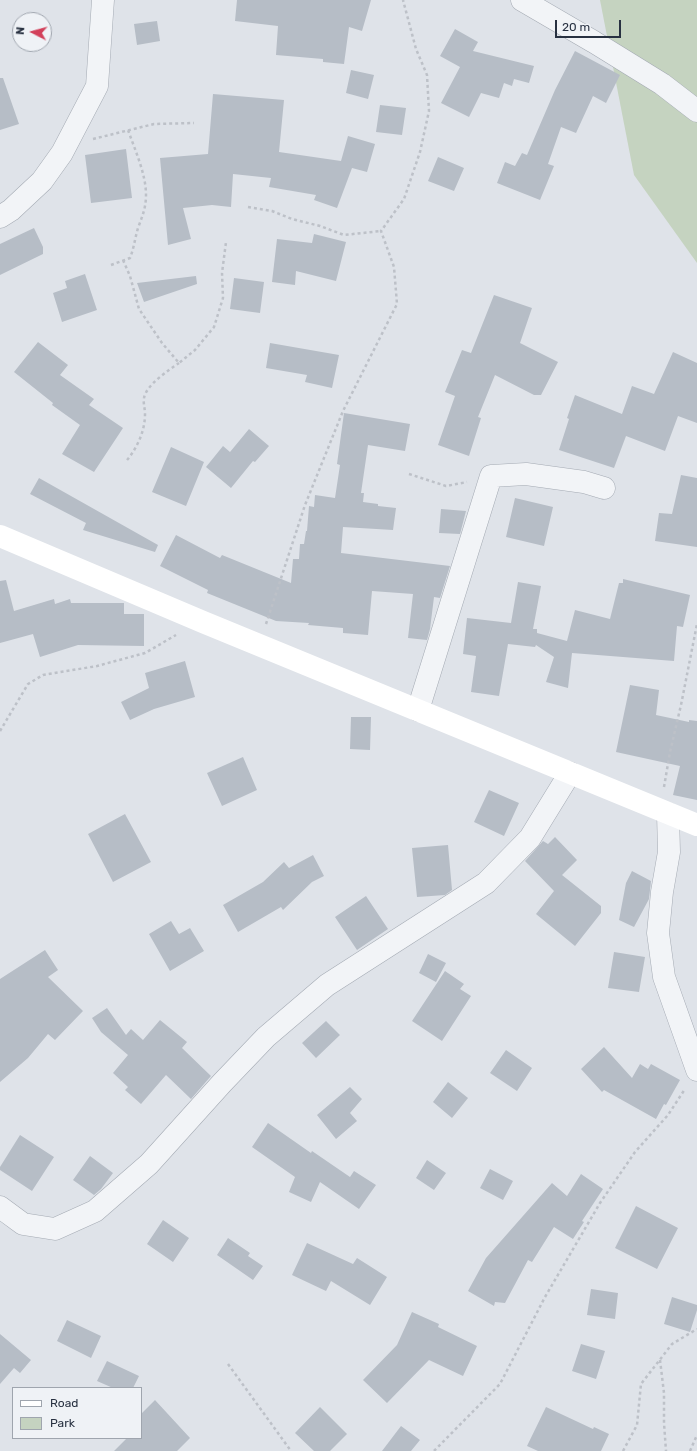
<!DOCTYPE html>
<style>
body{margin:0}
#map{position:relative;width:697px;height:1451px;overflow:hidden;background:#dfe3e9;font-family:Rubik,sans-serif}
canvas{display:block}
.legend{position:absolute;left:12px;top:1387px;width:130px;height:52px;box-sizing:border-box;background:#eff2f6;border:1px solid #9fa5ae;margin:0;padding:5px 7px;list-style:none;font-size:12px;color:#283141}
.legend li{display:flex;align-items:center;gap:8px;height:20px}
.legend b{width:20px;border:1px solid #9fa5ae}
.north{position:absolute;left:12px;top:12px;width:40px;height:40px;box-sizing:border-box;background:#eff2f6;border:1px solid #9fa5ae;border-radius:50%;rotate:276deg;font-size:11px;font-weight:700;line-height:16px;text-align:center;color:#283141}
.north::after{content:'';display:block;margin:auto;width:14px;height:18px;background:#d2405a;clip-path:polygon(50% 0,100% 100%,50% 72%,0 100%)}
.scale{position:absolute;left:555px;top:20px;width:66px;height:18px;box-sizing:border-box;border:2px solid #283141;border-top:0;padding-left:5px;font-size:12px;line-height:14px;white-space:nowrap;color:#283141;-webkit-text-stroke:3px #eff2f6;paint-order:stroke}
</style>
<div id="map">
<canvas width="697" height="1451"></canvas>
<ul class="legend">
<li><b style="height:5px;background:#fff"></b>Road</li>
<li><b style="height:11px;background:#c5d3c0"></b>Park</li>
</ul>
<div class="north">N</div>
<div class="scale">20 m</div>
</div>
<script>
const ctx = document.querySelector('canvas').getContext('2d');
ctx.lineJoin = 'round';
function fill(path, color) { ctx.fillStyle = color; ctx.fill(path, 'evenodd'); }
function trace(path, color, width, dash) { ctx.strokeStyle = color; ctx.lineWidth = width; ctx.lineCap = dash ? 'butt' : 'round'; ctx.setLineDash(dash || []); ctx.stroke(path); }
fill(new Path2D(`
 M 600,0 L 697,0 L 697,263 L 634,175 Z`), '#c5d3c0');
fill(new Path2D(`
 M 237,0 L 371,0 L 362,31 L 349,27 L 344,64 L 323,62 L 323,59 L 276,55 L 278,26 L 235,21 Z
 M 157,21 L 160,41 L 137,45 L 134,24 Z
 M 455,29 L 478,42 L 473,51 L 534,66 L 529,83 L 514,79 L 512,86 L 504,83 L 499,98 L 481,93 L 469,117 L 441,103 L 460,67 L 440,56 Z
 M 575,51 L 620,75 L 606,103 L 593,96 L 576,133 L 561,127 L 548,164 L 554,166 L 540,200 L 497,183 L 505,162 L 515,166 L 522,153 L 527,155 L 555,90 Z
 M 351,70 L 374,75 L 368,99 L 346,93 Z
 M 0,78 L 3,78 L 19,124 L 0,130 Z
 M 213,94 L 284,100 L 279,152 L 341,161 L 348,136 L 375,144 L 367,172 L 352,168 L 337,208 L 314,200 L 316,195 L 269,187 L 271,178 L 233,174 L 231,207 L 212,205 L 183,208 L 191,239 L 168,245 L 160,158 L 208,154 Z
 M 380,105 L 406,108 L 402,135 L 376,132 Z
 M 126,149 L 132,198 L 91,203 L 85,155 Z
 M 438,157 L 464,168 L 454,191 L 428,181 Z
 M 34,228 L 43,247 L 43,254 L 0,275 L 0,244 Z
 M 314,234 L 346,242 L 336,281 L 296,271 L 295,285 L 272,282 L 277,239 L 312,243 Z
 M 85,274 L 97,310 L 62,322 L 53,293 L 67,288 L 65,281 Z
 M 196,276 L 197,284 L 144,302 L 137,283 Z
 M 234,278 L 264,282 L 260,313 L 230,309 Z
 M 494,295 L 532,308 L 520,343 L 558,362 L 541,395 L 534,395 L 495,375 L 478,417 L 481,418 L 469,456 L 438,445 L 455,396 L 445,392 L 462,350 L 471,353 Z
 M 38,342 L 68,365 L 60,375 L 94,399 L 89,405 L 123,428 L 94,472 L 62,454 L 80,425 L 52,405 L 53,403 L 14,372 Z
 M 270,343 L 339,355 L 332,388 L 305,382 L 307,375 L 266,368 Z
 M 673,352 L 697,363 L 697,423 L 678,416 L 665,451 L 626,436 L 614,468 L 559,450 L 569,419 L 567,418 L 575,395 L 622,414 L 632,386 L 654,394 Z
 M 344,413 L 410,424 L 405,451 L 368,445 L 361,493 L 364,493 L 363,502 L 378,504 L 378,506 L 396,508 L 393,530 L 343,527 L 341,553 L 450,566 L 440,598 L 434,597 L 430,629 L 427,640 L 408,638 L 413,594 L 372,591 L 368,635 L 343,633 L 343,628 L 308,625 L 309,623 L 276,621 L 207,593 L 208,590 L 160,566 L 176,535 L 220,558 L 222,555 L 291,583 L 293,559 L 299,559 L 300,544 L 304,544 L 306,531 L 307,531 L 309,506 L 314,507 L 315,495 L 335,498 L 340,465 L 337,464 Z
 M 249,429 L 269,446 L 255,462 L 253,461 L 231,488 L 206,467 L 223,446 L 230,452 Z
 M 171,447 L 204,462 L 186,506 L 152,492 Z
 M 681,475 L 697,478 L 697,547 L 655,541 L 659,513 L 672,514 Z
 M 39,478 L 158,545 L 155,552 L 83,530 L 86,523 L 30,494 Z
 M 515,498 L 553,507 L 544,546 L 506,537 Z
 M 441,509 L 466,511 L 460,534 L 439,533 Z
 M 623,579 L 690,595 L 683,627 L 677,626 L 674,661 L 572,653 L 568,688 L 546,682 L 554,657 L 536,645 L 535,647 L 508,644 L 499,696 L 471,692 L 476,656 L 463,654 L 467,618 L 511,623 L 518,582 L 541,586 L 533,629 L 537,629 L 537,633 L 567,641 L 575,610 L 610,619 L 619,583 L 623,583 Z
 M 6,580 L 14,611 L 54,599 L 55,604 L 70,599 L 71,603 L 124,603 L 124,614 L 144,614 L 144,646 L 78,645 L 40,657 L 33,634 L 0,643 L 0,581 Z
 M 185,661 L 195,697 L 154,709 L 130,720 L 121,702 L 149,688 L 145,673 Z
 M 630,685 L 659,690 L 656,715 L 689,722 L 689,720 L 697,721 L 697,800 L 673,795 L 680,766 L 616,752 Z
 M 351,717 L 371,717 L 370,750 L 350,749 Z
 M 243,757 L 257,790 L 222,806 L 207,773 Z
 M 489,790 L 519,803 L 504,836 L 474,822 Z
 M 125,814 L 151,862 L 113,882 L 88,834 Z
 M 555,837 L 577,860 L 562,875 L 601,906 L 601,913 L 575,946 L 536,914 L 554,891 L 525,861 L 543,841 L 548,844 Z
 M 448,845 L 452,890 L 445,895 L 417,897 L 412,848 Z
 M 313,855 L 324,876 L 312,882 L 283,910 L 281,907 L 238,932 L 223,905 L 263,882 L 284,862 L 289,868 Z
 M 632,871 L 651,881 L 649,899 L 634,927 L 619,920 L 626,883 Z
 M 366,896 L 388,929 L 357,950 L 335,917 Z
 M 171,921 L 179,934 L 190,928 L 204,951 L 170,971 L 149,934 Z
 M 45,950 L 58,970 L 48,977 L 83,1011 L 55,1040 L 48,1034 L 28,1058 L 0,1082 L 0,979 Z
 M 614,952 L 645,957 L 639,992 L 608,988 Z
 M 428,954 L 446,963 L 436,982 L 419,973 Z
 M 445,971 L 464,984 L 460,989 L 471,996 L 442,1041 L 412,1021 Z
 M 107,1008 L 126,1035 L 131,1029 L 143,1040 L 160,1020 L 187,1042 L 182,1048 L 211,1076 L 191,1099 L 166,1075 L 141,1104 L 125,1090 L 128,1087 L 113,1073 L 128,1055 L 101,1032 L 92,1018 Z
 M 326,1021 L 340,1035 L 316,1058 L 302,1043 Z
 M 604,1047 L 632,1078 L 640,1064 L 648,1069 L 651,1064 L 680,1080 L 666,1105 L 664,1104 L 656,1119 L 604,1090 L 602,1092 L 581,1069 Z
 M 506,1050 L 532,1068 L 517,1091 L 490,1073 Z
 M 448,1082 L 468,1098 L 452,1118 L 433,1102 Z
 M 350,1087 L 362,1099 L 350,1113 L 357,1121 L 336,1139 L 317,1115 Z
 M 268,1123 L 311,1153 L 312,1151 L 350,1177 L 354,1171 L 376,1185 L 359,1209 L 320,1182 L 311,1202 L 289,1192 L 295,1177 L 252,1147 Z
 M 20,1135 L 54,1157 L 32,1191 L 0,1170 L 0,1167 Z
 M 90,1156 L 113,1173 L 101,1189 L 94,1195 L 73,1180 Z
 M 427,1160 L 446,1173 L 434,1190 L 416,1178 Z
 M 490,1169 L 513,1181 L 503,1200 L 480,1188 Z
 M 581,1174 L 603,1189 L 582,1221 L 584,1222 L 573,1239 L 554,1227 L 532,1262 L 528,1260 L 505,1303 L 495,1302 L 494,1306 L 468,1291 L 486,1258 L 552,1183 L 567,1196 Z
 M 636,1206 L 678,1228 L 657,1269 L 615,1248 Z
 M 163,1220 L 189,1238 L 173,1262 L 147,1244 Z
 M 228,1238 L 250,1253 L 248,1256 L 263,1266 L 253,1280 L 217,1255 Z
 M 307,1243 L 353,1264 L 357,1258 L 387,1277 L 370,1305 L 331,1281 L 326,1291 L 292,1275 Z
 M 591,1289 L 618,1293 L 615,1319 L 587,1315 Z
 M 672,1297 L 697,1305 L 697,1310 L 690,1332 L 664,1324 Z
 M 412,1312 L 439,1324 L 438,1327 L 477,1346 L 463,1376 L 429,1360 L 387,1403 L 363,1380 L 397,1345 Z
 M 67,1320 L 101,1336 L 91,1358 L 57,1341 Z
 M 0,1334 L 31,1360 L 20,1373 L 14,1368 L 0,1384 Z
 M 581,1344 L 605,1351 L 596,1379 L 572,1371 Z
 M 107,1361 L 139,1376 L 133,1388 L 113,1388 L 97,1381 Z
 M 155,1400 L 190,1438 L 177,1451 L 114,1451 L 127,1438 L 141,1438 L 141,1414 Z
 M 320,1407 L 347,1434 L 330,1451 L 314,1451 L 295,1433 Z
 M 546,1407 L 593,1429 L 594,1427 L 609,1434 L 601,1451 L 538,1451 L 527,1446 Z
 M 401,1426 L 420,1440 L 411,1451 L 382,1451 Z`), '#b6bdc6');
const street = new Path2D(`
 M 522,0 L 594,42 L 662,84 L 697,111
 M 0,217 L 11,210 L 42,181 L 62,153 L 97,86 L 103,0
 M 418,710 L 491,476 L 526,474 L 584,482 L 604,488
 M 668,814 L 669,852 L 662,892 L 658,933 L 664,977 L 697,1070
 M 0,1207 L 23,1224 L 55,1229 L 95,1211 L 149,1164 L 222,1083 L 266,1037 L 327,985 L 486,883 L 530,838 L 570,773`);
trace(street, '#a4aab3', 23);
trace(new Path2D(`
 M 93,139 L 154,124 L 194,123
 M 248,207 L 272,211 L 292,219 L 320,226 L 344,235 L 381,231
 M 123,260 L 130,276 L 139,309 L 162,343 L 179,363 L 195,350 L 214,327 L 223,298 L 222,273 L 226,242
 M 111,265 L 130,258 C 134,248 135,238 138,228 C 142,217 146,208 146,195 C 146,174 135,150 128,130
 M 127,460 C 138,447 145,430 145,414 C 145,408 143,403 144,398 C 146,385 169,370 179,363
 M 409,474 L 446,486 L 467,482
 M 266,624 L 305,505 L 343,411 L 397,304 L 394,267 L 381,231 L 404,199 L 420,152 L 429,111 L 427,75 L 416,49 L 403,0
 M 0,731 L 28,684 L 43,675 L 97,666 L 145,653 L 176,635
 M 664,787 L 670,752 L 681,705 L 697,624
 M 660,1360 L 664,1393 L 664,1423 L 666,1451
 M 228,1364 L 291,1451
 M 434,1451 L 500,1384 L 545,1297 L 600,1203 L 635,1152 L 668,1115 L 685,1089
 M 623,1451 L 637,1425 L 641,1384 L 672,1344 L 697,1329
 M 690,1451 L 697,1435`), '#bdc1c8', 2.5, [3, 3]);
trace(street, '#f2f4f7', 22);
trace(new Path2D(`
 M 0,536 L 203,622 L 697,825`), '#fff', 22);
</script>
